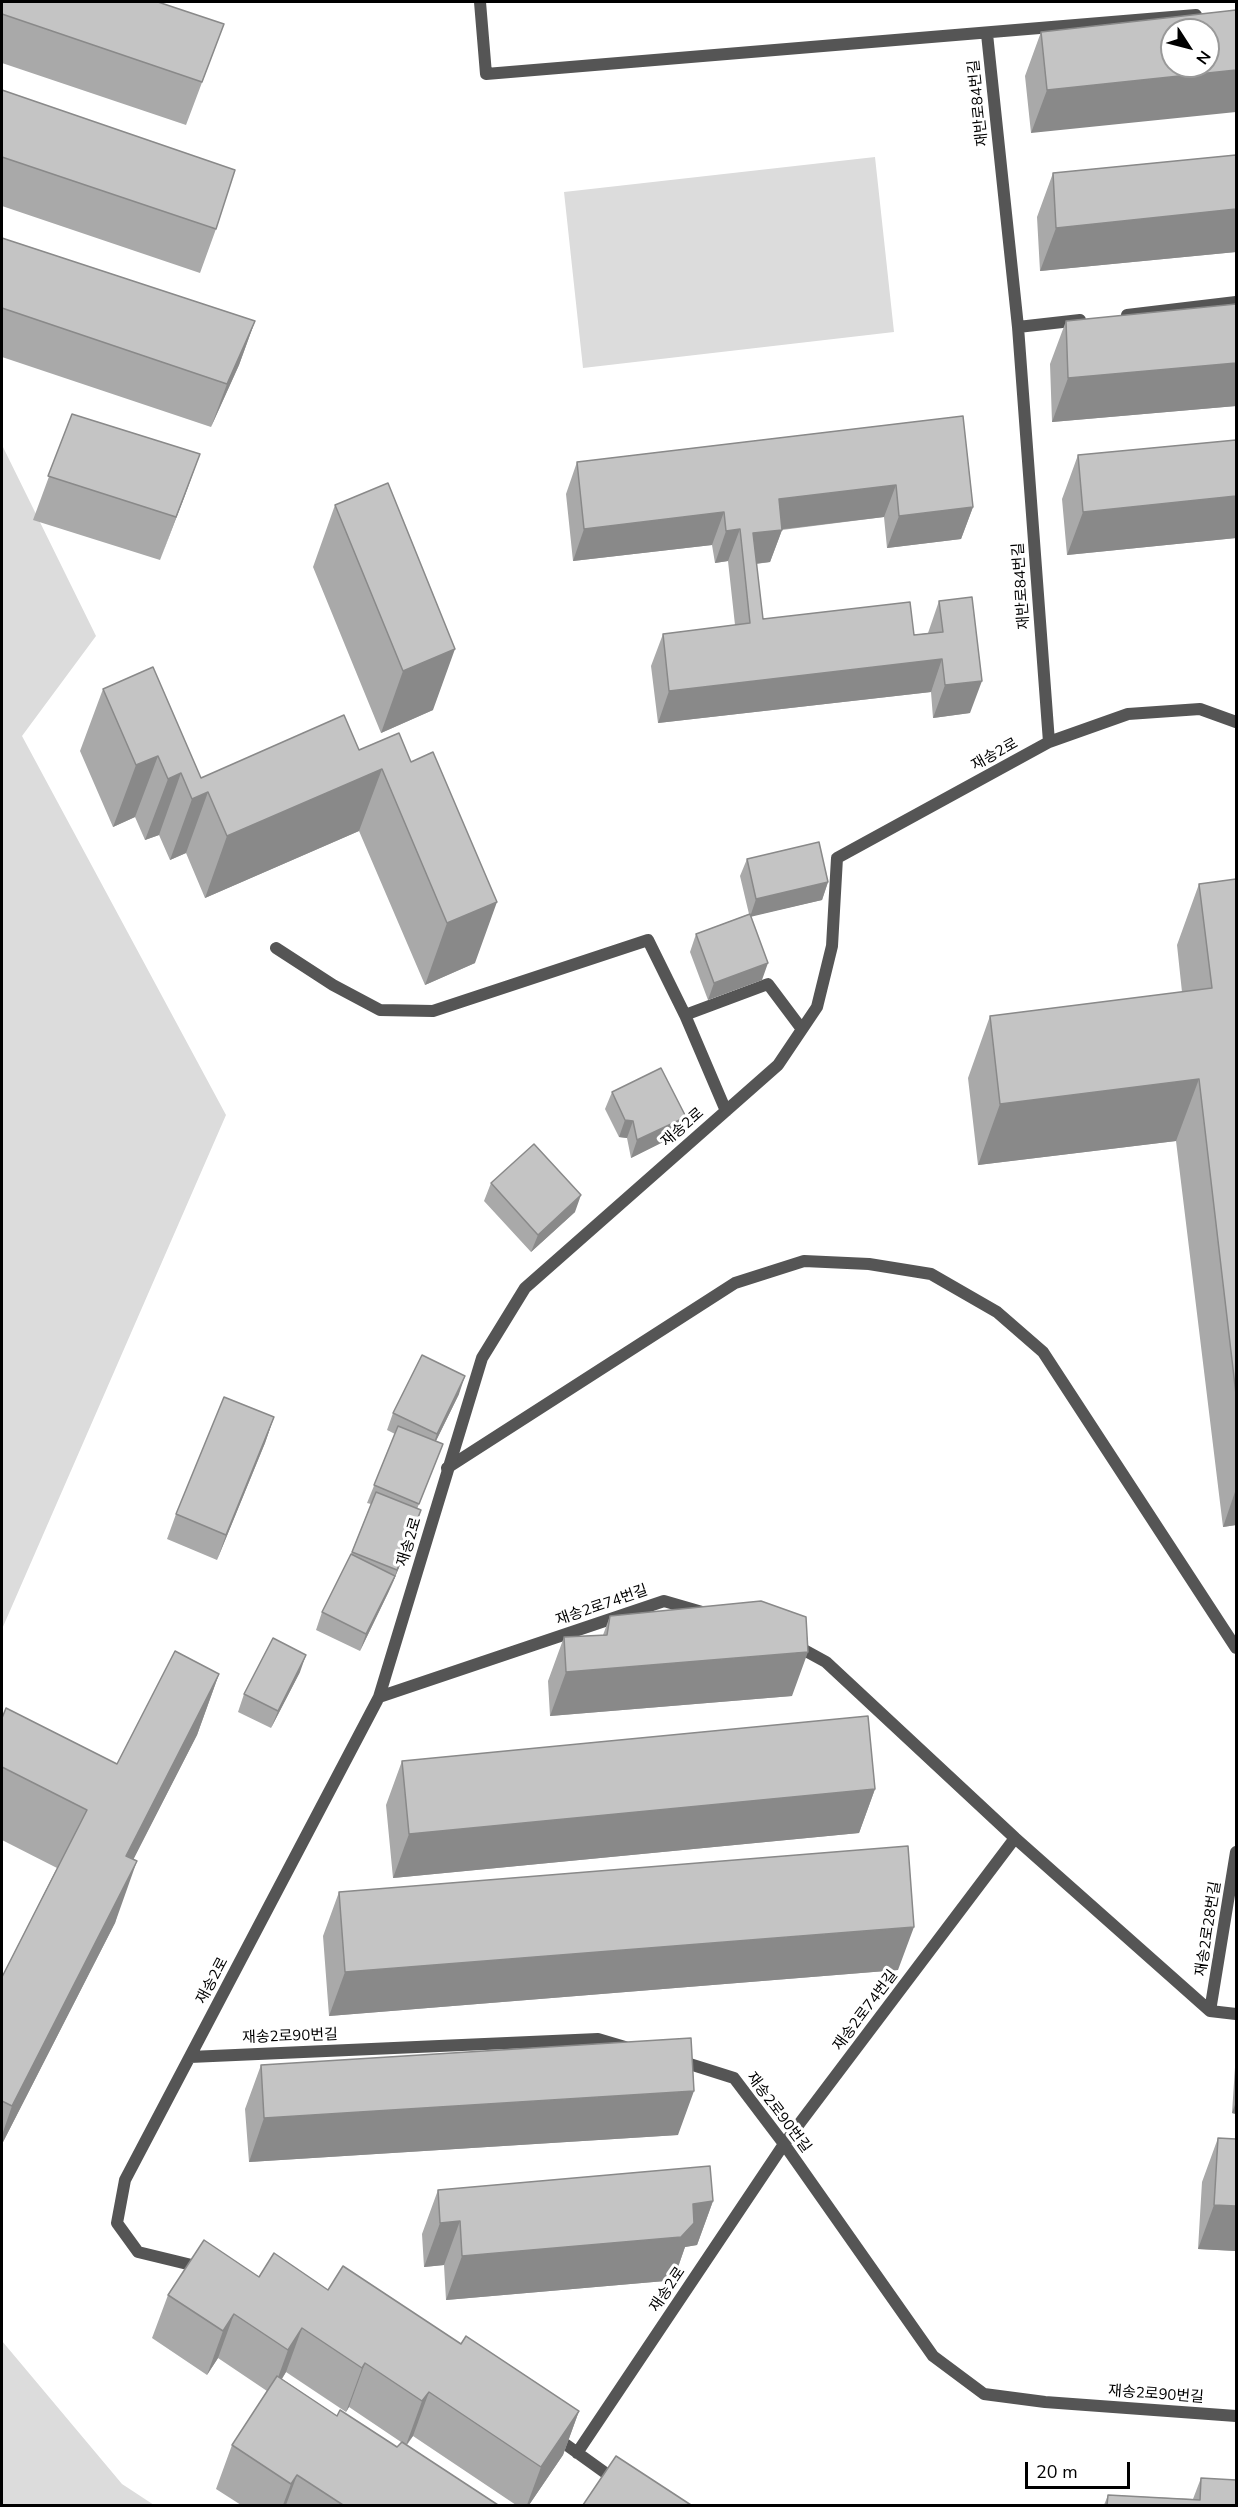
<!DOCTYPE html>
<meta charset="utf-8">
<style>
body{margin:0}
#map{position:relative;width:1238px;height:2507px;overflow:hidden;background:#fff;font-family:"Nunito Sans",sans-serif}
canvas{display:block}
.frame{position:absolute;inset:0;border:3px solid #000;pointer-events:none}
.north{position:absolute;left:1160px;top:18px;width:60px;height:60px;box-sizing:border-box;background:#fff;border:2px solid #999;border-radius:50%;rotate:126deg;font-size:16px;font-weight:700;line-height:24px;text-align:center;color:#000}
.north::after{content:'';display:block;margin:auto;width:21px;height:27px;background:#000;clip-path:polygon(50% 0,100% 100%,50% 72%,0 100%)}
.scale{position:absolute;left:1025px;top:2462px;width:105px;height:27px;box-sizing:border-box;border:3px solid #000;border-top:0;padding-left:8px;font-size:18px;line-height:21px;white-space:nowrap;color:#000;-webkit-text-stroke:4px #fff;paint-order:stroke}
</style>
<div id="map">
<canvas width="1238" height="2507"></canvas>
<div class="frame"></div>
<div class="north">N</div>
<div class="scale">20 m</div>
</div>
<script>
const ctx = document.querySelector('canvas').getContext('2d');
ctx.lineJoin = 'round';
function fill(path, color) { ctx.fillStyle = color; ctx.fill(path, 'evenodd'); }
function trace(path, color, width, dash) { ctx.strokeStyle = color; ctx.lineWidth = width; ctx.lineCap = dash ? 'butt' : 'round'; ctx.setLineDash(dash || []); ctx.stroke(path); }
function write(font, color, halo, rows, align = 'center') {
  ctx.font = font + ' "Nunito Sans","Noto Sans KR",sans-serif'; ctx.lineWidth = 6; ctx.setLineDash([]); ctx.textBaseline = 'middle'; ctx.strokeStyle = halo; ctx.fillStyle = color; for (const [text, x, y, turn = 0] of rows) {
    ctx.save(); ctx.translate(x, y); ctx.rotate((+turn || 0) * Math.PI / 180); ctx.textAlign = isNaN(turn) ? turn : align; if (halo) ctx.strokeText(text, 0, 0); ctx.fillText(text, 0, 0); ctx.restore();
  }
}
fill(new Path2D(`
 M 875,157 L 894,332 L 583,368 L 564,192 Z
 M 2,445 L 96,636 L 22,736 L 226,1115 L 2,1629 Z
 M 2,2341 L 122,2484 L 154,2505 L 2,2505 Z`), '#dcdcdc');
trace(new Path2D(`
 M 447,1468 L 735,1283 L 804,1261 L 869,1264 L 931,1274 L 997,1312 L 1043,1352 L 1236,1648`), '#555', 12);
trace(new Path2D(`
 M 480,2 L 486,74 L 1196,15
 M 987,34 L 1018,327 L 1049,742
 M 1127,315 L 1236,302
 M 1018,327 L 1080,320
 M 276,948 L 333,985 L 380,1010 L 433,1011 L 648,940 L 685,1015 L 726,1111
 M 685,1015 L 768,984 L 801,1028
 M 795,1645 L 826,1662 L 1015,1838 L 1210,2011 L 1236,2014
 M 379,1697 L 664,1601 L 702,1612
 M 1210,2011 L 1236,1852
 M 190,2057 L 598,2039 L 625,2047
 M 677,2060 L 734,2078 L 784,2144 L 933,2356 L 984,2394 L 1045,2402 L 1236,2416
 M 204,2268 L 138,2252 L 117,2223 L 125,2180 L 379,1697 L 482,1358 L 525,1288 L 778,1065 L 817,1007 L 832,946 L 837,858 L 1049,742 L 1128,714 L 1200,709 L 1236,722
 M 554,2436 L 618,2482
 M 577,2453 L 784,2144 L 1015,1838`), '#555', 12);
fill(new Path2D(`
 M 2,2 L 224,24 L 186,125 L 2,63 Z
 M 1236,10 L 1031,133 L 1025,76 L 1041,32 Z
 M 2,90 L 216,229 L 200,273 L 2,206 Z
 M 1236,155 L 1236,252 L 1040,271 L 1037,217 L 1053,173 Z
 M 2,238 L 255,321 L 239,365 L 211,427 L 2,357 Z
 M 1236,304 L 1236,406 L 1052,422 L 1050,364 L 1066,321 Z
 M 72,414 L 200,454 L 160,560 L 33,520 Z
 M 963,416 L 973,507 L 961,539 L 887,548 L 884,517 L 782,530 L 770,562 L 756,564 L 763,619 L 914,635 L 928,633 L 939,601 L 970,713 L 933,718 L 931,692 L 658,723 L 651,666 L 663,634 L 735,625 L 728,561 L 715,563 L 712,545 L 573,561 L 566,494 L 577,462 Z
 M 1236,440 L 1236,538 L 1067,555 L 1062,499 L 1078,455 Z
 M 335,505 L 433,710 L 381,733 L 313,567 Z
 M 103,689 L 201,778 L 359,750 L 399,733 L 475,963 L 425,985 L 359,831 L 205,898 L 186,853 L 170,860 L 159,835 L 145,840 L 135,817 L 113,827 L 80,751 Z
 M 747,859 L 828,882 L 822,900 L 751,916 L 762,980 L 708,1000 L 690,952 L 696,934 L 749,914 L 740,876 Z
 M 1236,879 L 1236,1525 L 1223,1527 L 1176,1141 L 978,1165 L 968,1078 L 990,1016 L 1182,992 L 1177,945 L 1199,884 Z
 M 612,1092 L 679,1134 L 631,1158 L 627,1138 L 619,1137 L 605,1109 Z
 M 491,1183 L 575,1212 L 531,1252 L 484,1201 Z
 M 459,1394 L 436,1441 L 443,1444 L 417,1509 L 415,1528 L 391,1587 L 360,1651 L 316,1630 L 322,1612 L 351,1554 L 371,1504 L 367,1503 L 395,1434 L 387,1430 L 393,1413 Z
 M 274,1417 L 265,1443 L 217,1560 L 167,1539 L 176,1514 Z
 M 610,1616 L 792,1696 L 550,1716 L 548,1681 L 564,1637 L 603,1635 Z
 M 300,1672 L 271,1728 L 238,1712 L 244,1694 Z
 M 219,1674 L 197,1735 L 133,1859 L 115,1923 L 2,2144 L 2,1977 L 57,1868 L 2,1840 L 2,1718 L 117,1764 Z
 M 402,1761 L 875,1789 L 859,1833 L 393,1878 L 386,1805 Z
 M 339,1892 L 898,1970 L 329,2016 L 323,1936 Z
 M 1236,2052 L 1236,2114 L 1232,2113 Z
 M 261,2065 L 678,2135 L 249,2162 L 245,2109 Z
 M 1218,2138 L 1236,2251 L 1198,2249 L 1202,2182 Z
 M 438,2190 L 713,2201 L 697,2245 L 685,2247 L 678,2267 L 665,2281 L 446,2300 L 444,2265 L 424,2267 L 422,2234 Z
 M 259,2277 L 328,2290 L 461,2344 L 579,2411 L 563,2455 L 529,2505 L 516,2505 L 413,2436 L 407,2445 L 498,2505 L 241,2505 L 216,2489 L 232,2445 L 267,2391 L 218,2358 L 207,2375 L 152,2338 L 168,2295 ZM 286,2372 L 346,2412 L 349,2407 L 401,2442 L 397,2447 L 337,2416 L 282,2379 Z
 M 1201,2478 L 1236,2505 L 1104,2505 L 1108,2495 L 1193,2499 Z`), '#a9a9a9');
fill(new Path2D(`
 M 1236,70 L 1236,112 L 1031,133 L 1047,90 Z
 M 1236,209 L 1236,252 L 1040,271 L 1056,228 Z
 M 255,321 L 239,365 L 211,427 L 227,384 Z
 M 1236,363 L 1236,406 L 1052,422 L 1068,378 Z
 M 200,454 L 184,498 L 160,560 L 176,517 Z
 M 896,485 L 884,517 L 767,531 L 779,499 Z
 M 1236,496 L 1236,538 L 1067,555 L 1083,512 Z
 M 973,507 L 961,539 L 887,548 L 899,516 Z
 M 724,512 L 712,545 L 573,561 L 584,529 Z
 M 740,529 L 728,561 L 715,563 L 726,531 Z
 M 782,530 L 770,562 L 744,565 L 753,533 Z
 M 455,649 L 433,710 L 381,733 L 403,671 Z
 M 942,659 L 931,692 L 658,723 L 669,691 Z
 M 982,681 L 970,713 L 933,718 L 945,685 Z
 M 158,756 L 135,817 L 113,827 L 136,765 Z
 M 382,769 L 359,831 L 205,898 L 227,836 Z
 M 181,773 L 159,835 L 145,840 L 168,779 Z
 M 208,792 L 186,853 L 170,860 L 192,799 Z
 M 828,882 L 822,900 L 750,917 L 756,899 Z
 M 497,902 L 475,963 L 425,985 L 447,923 Z
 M 768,963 L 762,980 L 708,1000 L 714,983 Z
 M 1199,1079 L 1176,1141 L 978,1165 L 1000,1104 Z
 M 686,1117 L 679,1134 L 631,1158 L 637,1140 Z
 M 625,1120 L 633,1121 L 627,1138 L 619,1137 Z
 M 581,1195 L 575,1212 L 531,1252 L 538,1235 Z
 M 465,1376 L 459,1394 L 431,1451 L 437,1434 Z
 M 274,1417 L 265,1443 L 217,1560 L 226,1535 Z
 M 1236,1489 L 1236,1525 L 1223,1527 Z
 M 421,1510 L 415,1528 L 391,1587 L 397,1570 Z
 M 395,1576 L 388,1593 L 360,1651 L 366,1634 Z
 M 808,1652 L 792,1696 L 550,1716 L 566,1672 Z
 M 306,1655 L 300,1672 L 271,1728 L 278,1711 Z
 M 219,1674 L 197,1735 L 104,1917 L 126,1856 Z
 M 875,1789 L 859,1833 L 393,1878 L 409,1834 Z
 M 137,1861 L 115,1923 L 2,2144 L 2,2135 L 12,2106 Z
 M 914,1927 L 898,1970 L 329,2016 L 345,1972 Z
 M 694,2091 L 678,2135 L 249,2162 L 264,2118 Z
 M 1236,2102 L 1236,2114 L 1232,2113 Z
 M 713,2201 L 697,2245 L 685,2247 L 678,2267 L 665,2281 L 446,2300 L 462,2256 L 693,2204 Z
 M 1214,2205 L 1236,2206 L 1236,2251 L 1198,2249 Z
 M 460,2221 L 444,2265 L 424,2267 L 440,2223 Z
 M 234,2314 L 218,2358 L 207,2375 L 223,2331 Z
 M 302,2328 L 286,2372 L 272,2394 L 288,2350 Z
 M 365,2363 L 349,2407 L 346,2412 L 362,2368 Z
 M 429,2392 L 413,2436 L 406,2445 L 422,2401 Z
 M 579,2411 L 563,2455 L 529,2505 L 527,2505 L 541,2467 Z
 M 297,2475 L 286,2505 L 283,2505 L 291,2484 Z`), '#898989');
const building = new Path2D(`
 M 2,2 L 158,2 L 224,24 L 202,82 L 2,14 Z
 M 1236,10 L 1236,70 L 1047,90 L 1041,32 ZM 1172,30 L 1208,30 L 1208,66 L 1172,66 Z
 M 2,90 L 235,170 L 216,229 L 2,157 Z
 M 1236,155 L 1236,209 L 1056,228 L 1053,173 Z
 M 2,238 L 255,321 L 227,384 L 2,308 Z
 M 1236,304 L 1236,363 L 1068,378 L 1066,321 Z
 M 72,414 L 200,454 L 176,517 L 48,476 Z
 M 963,416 L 973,507 L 899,516 L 896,485 L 779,499 L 782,530 L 753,533 L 763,619 L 910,602 L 914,635 L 943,632 L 939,601 L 972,597 L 982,681 L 945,685 L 942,659 L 669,691 L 663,634 L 750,623 L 740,529 L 726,531 L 724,512 L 584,529 L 577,462 Z
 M 1236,440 L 1236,496 L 1083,512 L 1078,455 Z
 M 388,483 L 455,649 L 403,671 L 335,505 Z
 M 153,667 L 201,778 L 344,715 L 359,750 L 399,733 L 411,762 L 433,752 L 497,902 L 447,923 L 382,769 L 227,836 L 208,792 L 192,799 L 181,773 L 168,779 L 158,756 L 136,765 L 103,689 Z
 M 819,842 L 828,882 L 756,899 L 747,859 Z
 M 1236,879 L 1236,1394 L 1199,1079 L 1000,1104 L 990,1016 L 1212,988 L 1199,884 Z
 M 750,914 L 768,963 L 714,983 L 696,934 Z
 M 661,1068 L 686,1117 L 637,1140 L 633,1121 L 625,1120 L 612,1092 Z
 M 534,1144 L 581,1195 L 538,1235 L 491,1183 Z
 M 422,1355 L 465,1376 L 437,1434 L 393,1413 Z
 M 224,1397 L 274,1417 L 226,1535 L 176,1514 Z
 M 398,1426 L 443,1444 L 419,1504 L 374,1485 Z
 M 376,1492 L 421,1510 L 397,1570 L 352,1552 Z
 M 351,1554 L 395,1576 L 366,1634 L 322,1612 Z
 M 761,1601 L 806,1617 L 808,1652 L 566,1672 L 564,1637 L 607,1635 L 610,1616 Z
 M 273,1638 L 306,1655 L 278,1711 L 244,1694 Z
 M 175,1651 L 219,1674 L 126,1856 L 137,1861 L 12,2106 L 2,2101 L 2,1977 L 87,1810 L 2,1767 L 2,1718 L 6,1708 L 117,1764 Z
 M 868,1716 L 875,1789 L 409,1834 L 402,1761 Z
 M 908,1846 L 914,1927 L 345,1972 L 339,1892 Z
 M 691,2038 L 694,2091 L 264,2118 L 261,2065 Z
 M 1218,2138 L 1236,2139 L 1236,2206 L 1214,2205 Z
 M 710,2166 L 713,2201 L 693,2204 L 694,2223 L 681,2237 L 462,2256 L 460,2221 L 440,2223 L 438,2190 Z
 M 204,2240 L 259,2277 L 274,2253 L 328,2290 L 343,2266 L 461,2344 L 466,2336 L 579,2411 L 541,2467 L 429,2392 L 422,2401 L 365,2363 L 362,2368 L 302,2328 L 288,2350 L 234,2314 L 223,2331 L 168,2295 Z
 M 277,2376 L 337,2416 L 340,2410 L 397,2447 L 402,2442 L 498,2505 L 343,2505 L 297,2475 L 291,2484 L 232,2445 Z
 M 616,2456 L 691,2505 L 583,2505 Z
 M 1201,2478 L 1236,2480 L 1236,2505 L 1107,2505 L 1108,2495 L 1200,2500 Z`);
fill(building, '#c4c4c4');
trace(building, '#898989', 1.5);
write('15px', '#000', '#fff', [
 ["재반로84번길",979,103,-96],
 ["재반로84번길",1022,586,-94],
 ["재송2로",995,755,-29],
 ["재송2로",683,1128,-41],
 ["재송2로",410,1542,-73],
 ["재송2로74번길",602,1606,-19],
 ["재송2로28번길",1209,1929,-81],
 ["재송2로",213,1981,-62],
 ["재송2로74번길",866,2011,-53],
 ["재송2로90번길",290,2037,-2],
 ["재송2로90번길",778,2113,53],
 ["재송2로",668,2290,-56],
 ["재송2로90번길",1156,2395,4]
]);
</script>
